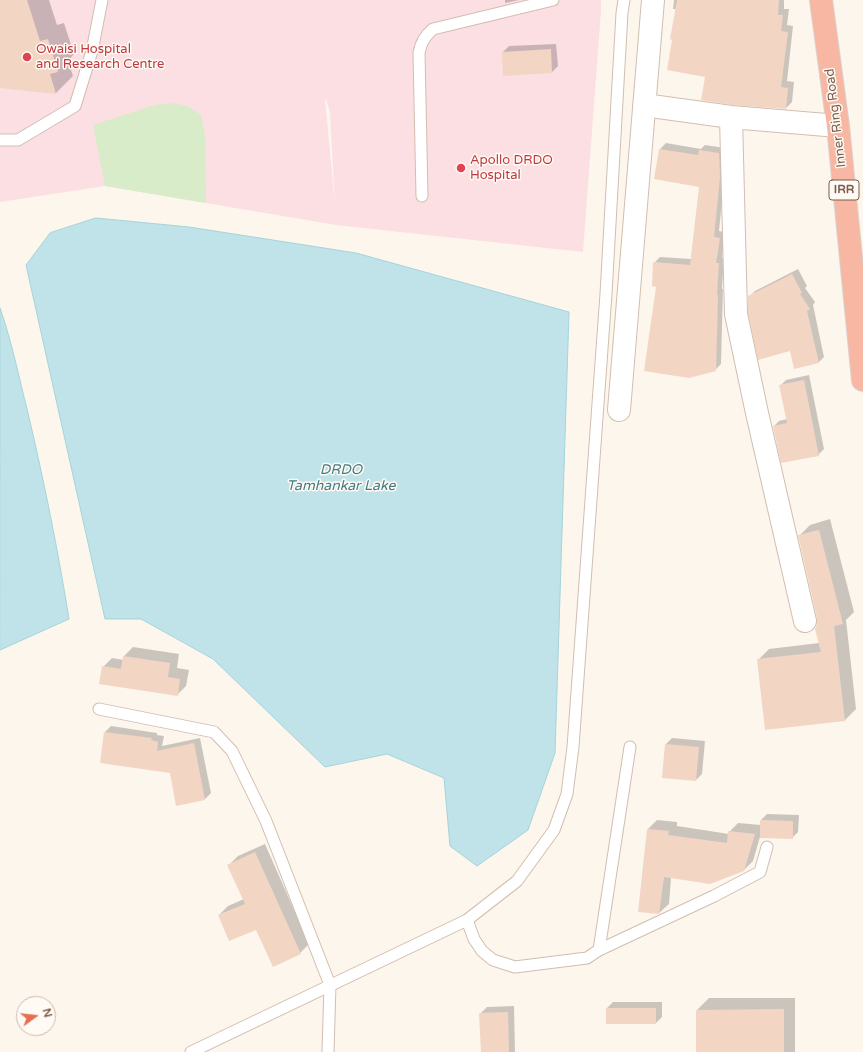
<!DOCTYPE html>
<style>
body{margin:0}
#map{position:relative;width:863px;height:1052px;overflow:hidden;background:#fdf6ec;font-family:"Varela Round",sans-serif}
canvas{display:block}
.north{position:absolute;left:16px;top:996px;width:40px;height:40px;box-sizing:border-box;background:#fffaf3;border:1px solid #cabbb1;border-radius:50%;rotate:75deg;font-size:11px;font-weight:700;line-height:16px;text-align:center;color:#7a5c4d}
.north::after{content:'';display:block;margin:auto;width:14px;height:18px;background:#e76f51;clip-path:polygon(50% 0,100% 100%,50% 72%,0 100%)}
</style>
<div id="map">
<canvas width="863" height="1052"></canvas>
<div class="north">N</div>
</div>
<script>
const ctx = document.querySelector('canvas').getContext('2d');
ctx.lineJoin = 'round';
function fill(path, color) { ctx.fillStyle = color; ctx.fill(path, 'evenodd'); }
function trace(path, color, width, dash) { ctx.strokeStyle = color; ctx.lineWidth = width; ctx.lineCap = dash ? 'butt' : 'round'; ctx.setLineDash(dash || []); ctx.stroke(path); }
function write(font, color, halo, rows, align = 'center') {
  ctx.font = font + ' "Varela Round",sans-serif'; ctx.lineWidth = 3; ctx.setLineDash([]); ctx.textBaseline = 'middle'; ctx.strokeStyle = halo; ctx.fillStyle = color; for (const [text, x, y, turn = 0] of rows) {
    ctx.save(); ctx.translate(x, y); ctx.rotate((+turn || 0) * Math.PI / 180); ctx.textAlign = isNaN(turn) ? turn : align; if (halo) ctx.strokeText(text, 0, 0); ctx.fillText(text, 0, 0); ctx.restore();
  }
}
fill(new Path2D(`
 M 0,0 L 601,0 L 601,11 L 583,252 L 336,225 L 105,186 L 0,202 ZM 326,99 L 330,112 L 335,205 L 325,99 Z`), '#fbdfe3');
fill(new Path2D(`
 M 172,103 L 188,106 L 201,115 L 205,135 L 206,203 L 105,186 L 93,125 L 155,105 Z`), '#d8ecc9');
const water = new Path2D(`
 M 96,218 L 189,227 L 356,253 L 569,312 L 555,753 L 528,830 L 477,866 L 450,846 L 444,778 L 387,754 L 325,767 L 213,659 L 141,619 L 105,619 L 26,265 L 50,233 Z
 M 0,308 C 12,342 19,378 28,413 C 44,481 58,550 69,619 L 0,650 Z`);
fill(water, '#bfe3e8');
trace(water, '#a5d3da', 1);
fill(new Path2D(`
 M 0,0 L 49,0 L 57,25 L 64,23 L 74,54 L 68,61 L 73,76 L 56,93 L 0,87 Z
 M 505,0 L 519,0 L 505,3 Z
 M 674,0 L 784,0 L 784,9 L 789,9 L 787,25 L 793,26 L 787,81 L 794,82 L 792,102 L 786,108 L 706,76 L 673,39 L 676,9 L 673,9 Z
 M 556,44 L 558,66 L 552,72 L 503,52 L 509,46 Z
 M 666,143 L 701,149 L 705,145 L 725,148 L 725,171 L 719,231 L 725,232 L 722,258 L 724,258 L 722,289 L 723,289 L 721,364 L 715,370 L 657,286 L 654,263 L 660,257 L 691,259 L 700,186 L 660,149 Z
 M 798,269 L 807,286 L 805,288 L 815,302 L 813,305 L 824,357 L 818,363 L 791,350 L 749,297 L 755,291 Z
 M 809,375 L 824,449 L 818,455 L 774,426 L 779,421 L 787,419 L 780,386 L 786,380 Z
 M 830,519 L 854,612 L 846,620 L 856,709 L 845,720 L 766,729 L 758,660 L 769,649 L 819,643 L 818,618 L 799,536 L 810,525 Z
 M 133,647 L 179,654 L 177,668 L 189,670 L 186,686 L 177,695 L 103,667 L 112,658 L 124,660 L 124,656 Z
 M 111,726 L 157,733 L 157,735 L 164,736 L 162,746 L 200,738 L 211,793 L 205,799 L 177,805 L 171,772 L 105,732 Z
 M 672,738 L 705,741 L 702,774 L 696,780 L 663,777 L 666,744 Z
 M 767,814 L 799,815 L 798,832 L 792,838 L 760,837 L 753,861 L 744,870 L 671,878 L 669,904 L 659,913 L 639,911 L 648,829 L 657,820 L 677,822 L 677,826 L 729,834 L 729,832 L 738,823 L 761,825 L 761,820 Z
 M 265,844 L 309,944 L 300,953 L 257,928 L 219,915 L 228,906 L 244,899 L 229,865 L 238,856 Z
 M 709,998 L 795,998 L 795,1052 L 697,1052 L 697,1010 Z
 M 613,1002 L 662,1002 L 662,1017 L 656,1023 L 607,1008 Z
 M 514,1006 L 515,1052 L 482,1052 L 481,1013 L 487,1007 Z`), '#0003');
fill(new Path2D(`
 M 0,0 L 27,0 L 40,41 L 48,39 L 58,72 L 50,74 L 56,94 L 0,88 Z
 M 677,0 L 779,0 L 778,15 L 783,15 L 781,31 L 788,32 L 781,87 L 788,88 L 786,109 L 732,105 L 701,100 L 705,77 L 667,70 L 672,40 L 670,39 Z
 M 551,49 L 552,73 L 503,76 L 502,52 Z
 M 659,149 L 698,155 L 699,150 L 719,153 L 720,177 L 714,237 L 720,238 L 716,263 L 719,263 L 717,295 L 718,295 L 716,371 L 689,378 L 644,371 L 656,287 L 652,286 L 653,262 L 690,265 L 699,187 L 654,179 Z
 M 792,274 L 802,293 L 800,294 L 810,309 L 807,311 L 819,363 L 794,369 L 790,351 L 758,360 L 748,313 L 748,296 Z
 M 804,380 L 819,456 L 781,463 L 773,426 L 787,423 L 779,385 Z
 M 819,530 L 843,624 L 834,626 L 845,721 L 765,730 L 757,659 L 821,652 L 815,629 L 817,624 L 817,618 L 798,535 Z
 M 123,656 L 170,663 L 168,677 L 180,679 L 178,696 L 99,684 L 102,666 L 121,669 Z
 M 104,732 L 152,738 L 151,740 L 158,742 L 157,751 L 194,743 L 205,800 L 176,806 L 170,773 L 100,763 Z
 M 665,744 L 699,747 L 696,781 L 662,778 Z
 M 760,820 L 793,821 L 793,839 L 760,838 Z
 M 647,829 L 669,831 L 668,835 L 727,843 L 728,831 L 755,834 L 744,871 L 710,884 L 664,877 L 659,914 L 638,912 Z
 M 255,852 L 301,954 L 273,967 L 256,930 L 229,941 L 218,915 L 245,904 L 227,865 Z
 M 606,1008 L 656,1008 L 656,1024 L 606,1024 Z
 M 784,1009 L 784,1052 L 696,1052 L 696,1010 Z
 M 508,1012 L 509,1052 L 481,1052 L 479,1013 Z`), '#f3d5c3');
const lane = new Path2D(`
 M 0,140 L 18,140 L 75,106 L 92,51 L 102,0
 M 422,196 L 419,53 C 421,42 425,36 433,29 L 553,0
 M 99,709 L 214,732 L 232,751 L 266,821 L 330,985 L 328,1052
 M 467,920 L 474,939 L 482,951 L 493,960 L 515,967 L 587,958 L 599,950 L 714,896 L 760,872 L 767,847
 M 599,950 L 630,747
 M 191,1052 L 467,920 L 517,881 L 554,830 L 567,794 L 573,747 L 606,294 L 622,13 L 624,0`);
const street = new Path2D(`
 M 644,105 L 731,117 L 838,126
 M 731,117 L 736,314 L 757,413 L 805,621
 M 619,410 L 653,0`);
const highway = new Path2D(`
 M 821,0 L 838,126 L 863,380`);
trace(lane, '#d1beb0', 13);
trace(street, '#d1beb0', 24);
trace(highway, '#dad1cd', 24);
trace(lane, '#fff', 11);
trace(street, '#fff', 22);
trace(highway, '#f7b7a3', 22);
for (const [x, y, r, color] of [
 [27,57,5,"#e0444e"],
 [461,168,5,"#e0444e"]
]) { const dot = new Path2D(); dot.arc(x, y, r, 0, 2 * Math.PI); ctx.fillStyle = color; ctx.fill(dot); trace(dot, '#fffaf3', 1.5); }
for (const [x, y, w] of [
 [844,190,30]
]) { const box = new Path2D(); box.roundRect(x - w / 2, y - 10, w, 20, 3); ctx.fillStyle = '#fffaf3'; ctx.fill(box); trace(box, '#7a5c4d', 1); }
write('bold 12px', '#7a5c4d', null, [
 ["IRR",844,190]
]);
write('13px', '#be3a42', '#fffaf3', [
 ["Owaisi Hospital",36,50],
 ["and Research Centre",36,65],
 ["Apollo DRDO",470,161],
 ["Hospital",470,176]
], 'left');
write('13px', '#7a5c4d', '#fffaf3', [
 ["Inner Ring Road",836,118,-97]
]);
write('italic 14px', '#437c86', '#fffaf3', [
 ["DRDO",341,470],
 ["Tamhankar Lake",341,486]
]);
</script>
